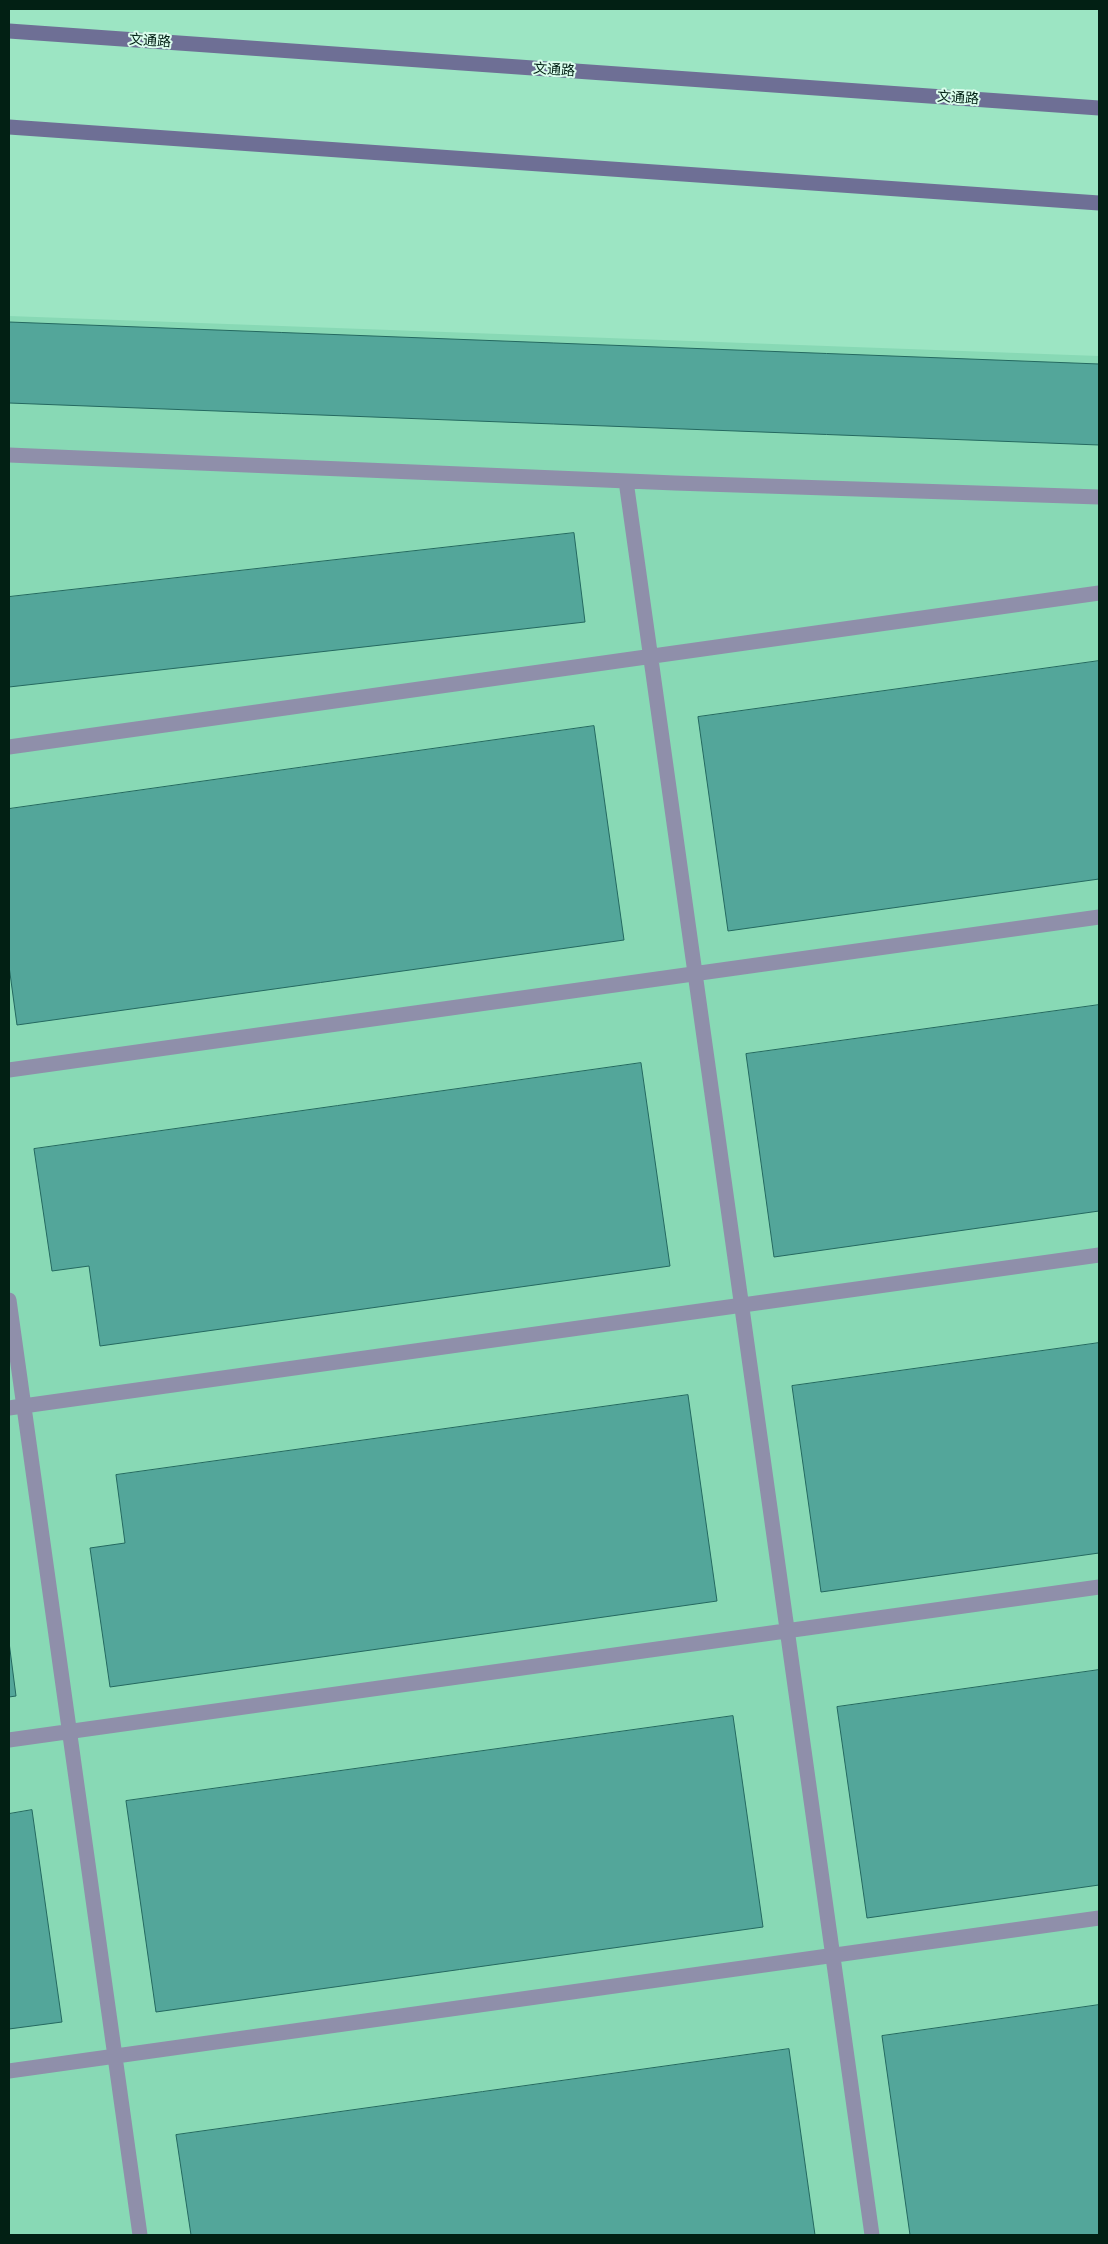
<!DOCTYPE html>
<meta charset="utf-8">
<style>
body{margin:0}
#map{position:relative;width:1108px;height:2244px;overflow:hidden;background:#9ce5c3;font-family:Montserrat,sans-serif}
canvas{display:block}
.frame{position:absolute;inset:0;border:10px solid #022014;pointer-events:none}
</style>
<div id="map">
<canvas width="1108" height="2244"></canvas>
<div class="frame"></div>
</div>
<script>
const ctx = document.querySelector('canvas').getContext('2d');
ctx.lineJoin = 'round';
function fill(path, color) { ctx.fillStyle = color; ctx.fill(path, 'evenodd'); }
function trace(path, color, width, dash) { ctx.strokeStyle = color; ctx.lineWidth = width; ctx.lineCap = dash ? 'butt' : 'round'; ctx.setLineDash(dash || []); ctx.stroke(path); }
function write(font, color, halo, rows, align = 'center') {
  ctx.font = font + ' Montserrat,"Noto Sans SC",sans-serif'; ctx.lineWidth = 4; ctx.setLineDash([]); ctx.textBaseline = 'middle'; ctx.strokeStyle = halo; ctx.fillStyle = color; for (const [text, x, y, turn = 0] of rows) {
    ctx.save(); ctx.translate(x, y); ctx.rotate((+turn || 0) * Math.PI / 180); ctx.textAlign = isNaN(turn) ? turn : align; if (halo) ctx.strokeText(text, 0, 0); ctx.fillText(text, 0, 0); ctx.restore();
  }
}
fill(new Path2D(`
 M 9,316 L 1099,356 L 1099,2235 L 9,2235 Z`), '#88d9b5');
const building = new Path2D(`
 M 9,322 L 1099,364 L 1099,445 L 9,403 Z
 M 574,533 L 585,622 L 9,687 L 9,597 Z
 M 1099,661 L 1099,879 L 728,931 L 698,717 Z
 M 594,726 L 624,940 L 17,1025 L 9,966 L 9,809 Z
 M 1099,1005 L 1099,1211 L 774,1257 L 746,1054 Z
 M 641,1063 L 670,1266 L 100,1346 L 89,1266 L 52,1271 L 34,1149 Z
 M 1099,1343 L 1099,1553 L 821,1592 L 792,1386 Z
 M 688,1395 L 717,1601 L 110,1687 L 90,1548 L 125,1543 L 116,1475 Z
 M 9,1642 L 16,1696 L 9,1697 Z
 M 1099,1670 L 1099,1885 L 867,1918 L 837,1707 Z
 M 733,1716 L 763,1927 L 156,2012 L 126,1801 Z
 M 32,1810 L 62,2022 L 9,2029 L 9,1814 Z
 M 1099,2005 L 1099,2235 L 910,2235 L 882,2036 Z
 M 789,2049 L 815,2235 L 191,2235 L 176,2135 Z`);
fill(building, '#53a69a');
trace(building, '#246960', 1);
trace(new Path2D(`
 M 9,455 L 675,483 L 1099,497
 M 626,481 L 872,2235
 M 9,747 L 1099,593
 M 9,1070 L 1099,917
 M 9,1300 L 140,2235
 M 9,1408 L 1099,1255
 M 9,1740 L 1099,1587
 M 9,2071 L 1099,1918`), '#8f8faa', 15);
trace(new Path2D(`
 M 9,31 L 1099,108
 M 9,127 L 1099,203`), '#6e6f95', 15);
write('14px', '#022014', '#dafdec', [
 ["文通路",150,41,4],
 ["文通路",554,70,4],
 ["文通路",958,98,4]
]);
</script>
